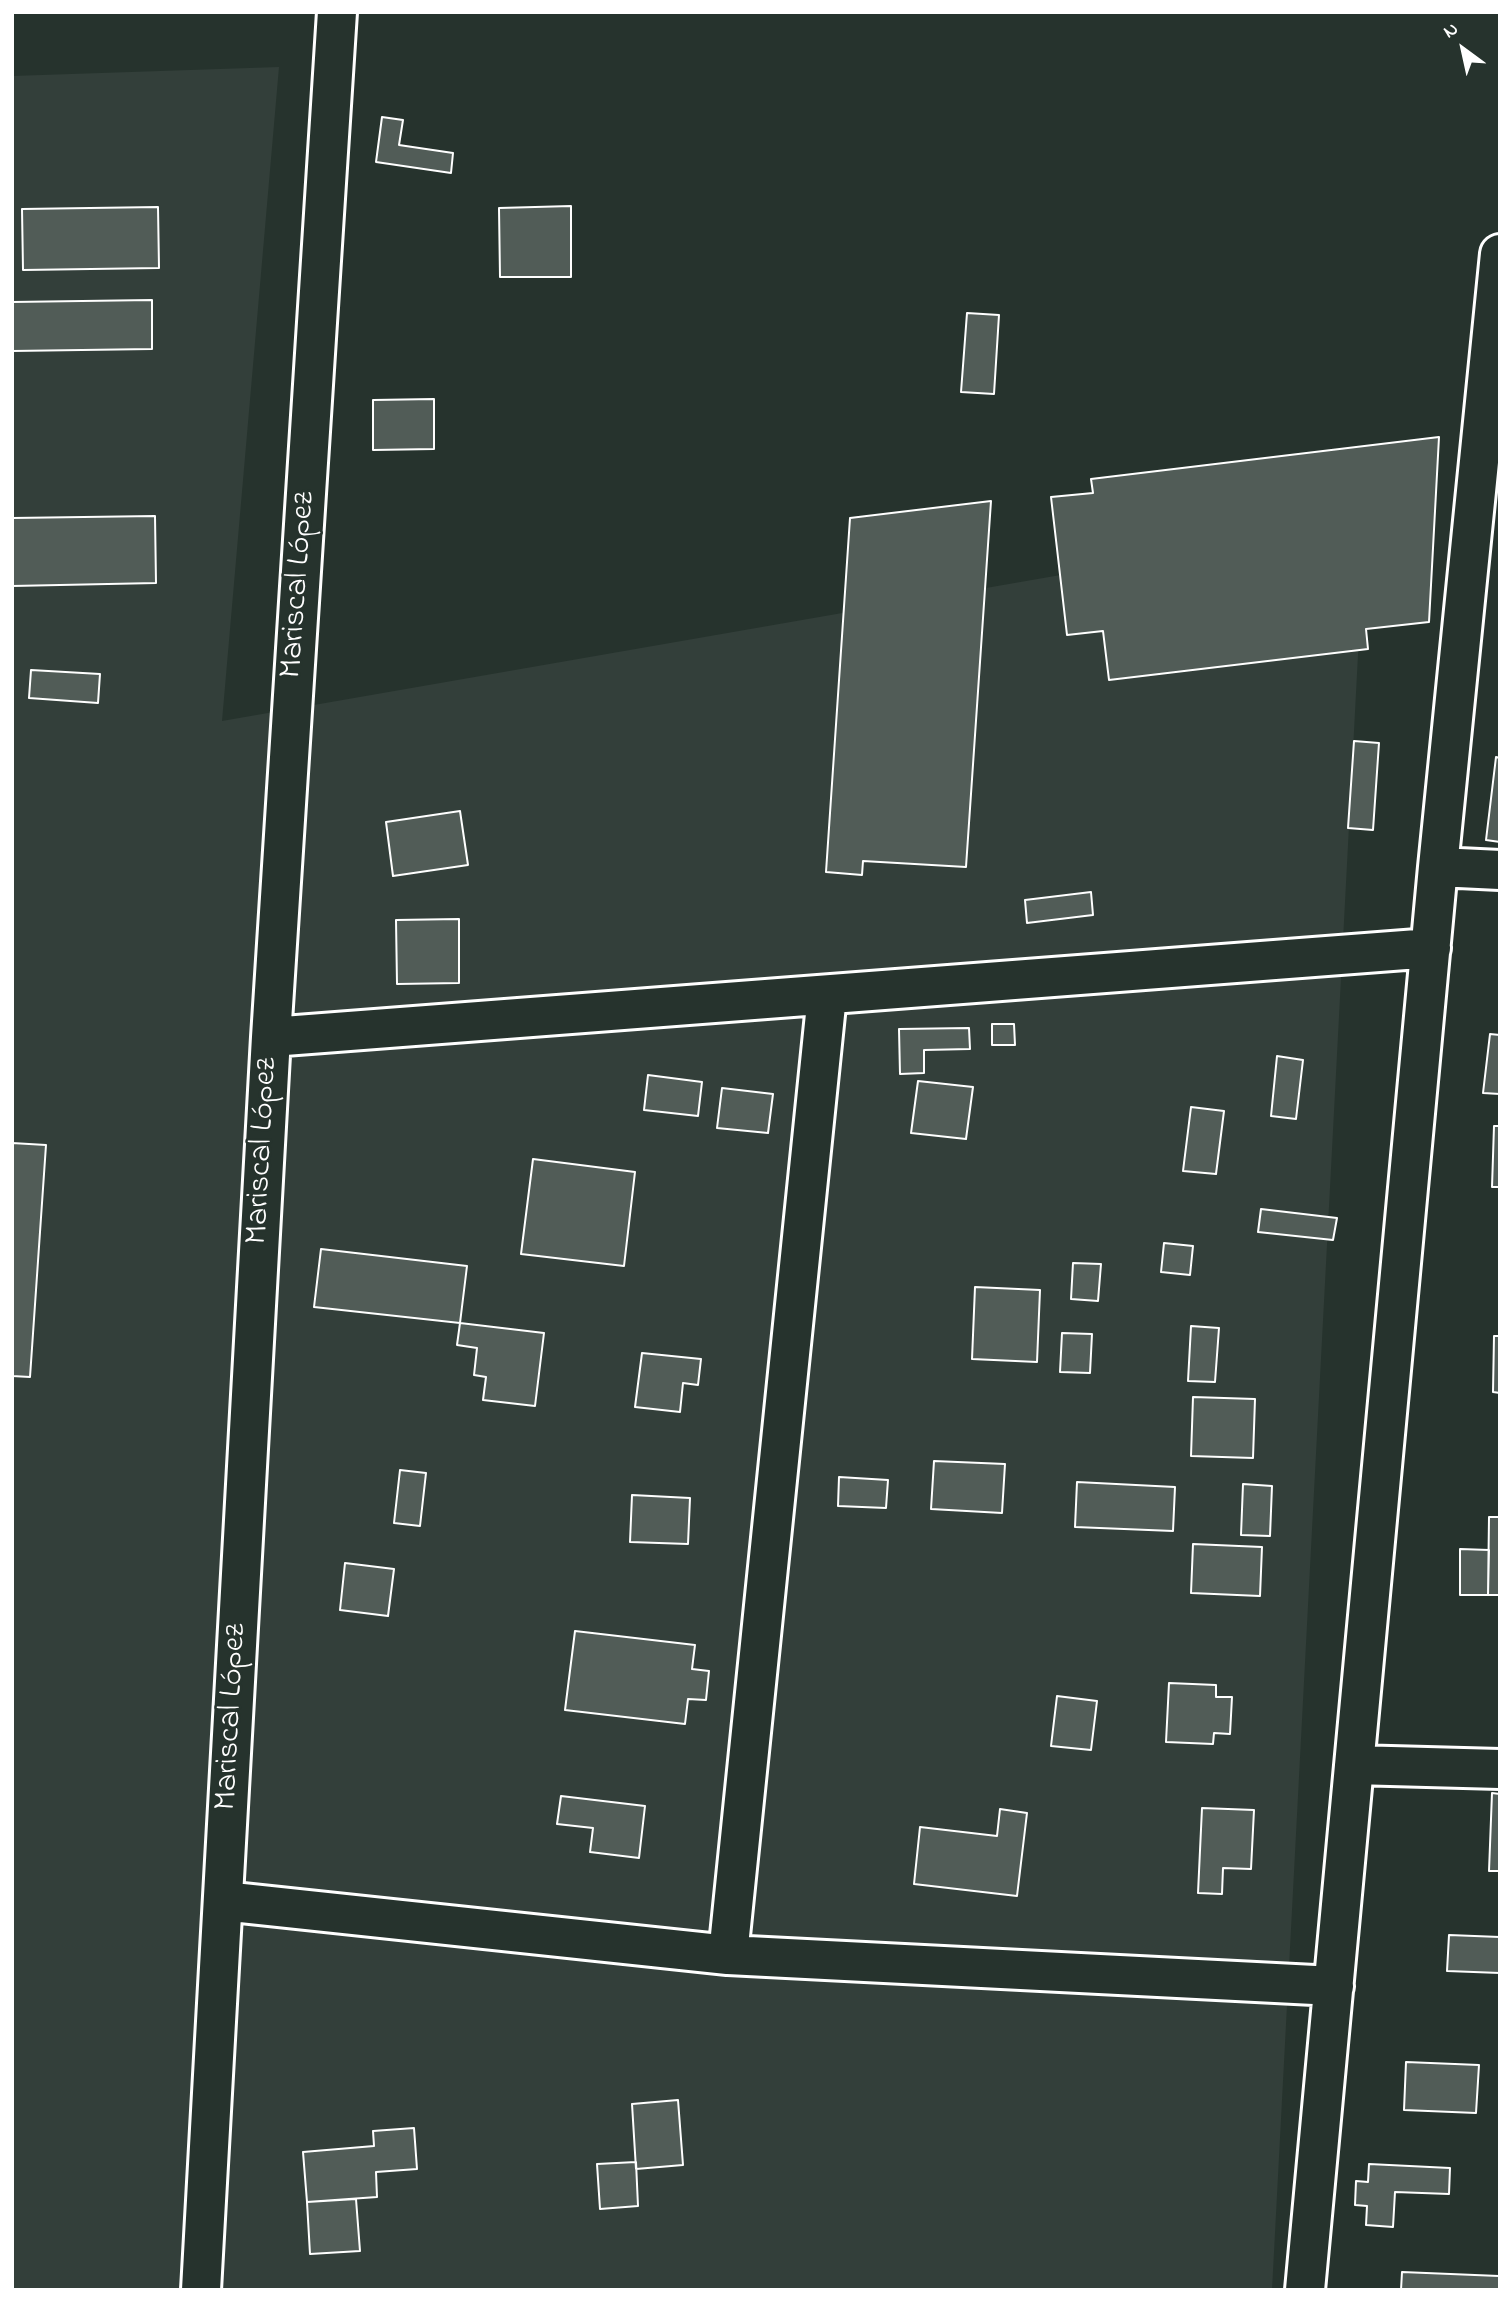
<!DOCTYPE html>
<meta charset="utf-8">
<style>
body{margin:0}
#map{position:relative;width:1512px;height:2302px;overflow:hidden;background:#26332d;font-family:"Indie Flower",sans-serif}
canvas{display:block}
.frame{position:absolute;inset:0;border:14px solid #fff;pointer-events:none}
.north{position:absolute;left:1428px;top:14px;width:70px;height:70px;-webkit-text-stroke:5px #26332d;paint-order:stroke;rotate:327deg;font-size:19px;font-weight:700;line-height:28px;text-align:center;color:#fff}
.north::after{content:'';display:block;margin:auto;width:24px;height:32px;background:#fff;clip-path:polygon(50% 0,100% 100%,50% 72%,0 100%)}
</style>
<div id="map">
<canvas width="1512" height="2302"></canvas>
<div class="frame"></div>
<div class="north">N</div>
</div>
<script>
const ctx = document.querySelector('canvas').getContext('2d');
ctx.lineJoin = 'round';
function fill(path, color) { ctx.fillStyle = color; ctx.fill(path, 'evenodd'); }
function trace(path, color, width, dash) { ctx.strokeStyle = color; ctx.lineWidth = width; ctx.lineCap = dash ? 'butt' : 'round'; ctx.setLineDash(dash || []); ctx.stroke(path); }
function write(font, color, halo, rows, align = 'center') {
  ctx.font = font + ' "Indie Flower",sans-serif'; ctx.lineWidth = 5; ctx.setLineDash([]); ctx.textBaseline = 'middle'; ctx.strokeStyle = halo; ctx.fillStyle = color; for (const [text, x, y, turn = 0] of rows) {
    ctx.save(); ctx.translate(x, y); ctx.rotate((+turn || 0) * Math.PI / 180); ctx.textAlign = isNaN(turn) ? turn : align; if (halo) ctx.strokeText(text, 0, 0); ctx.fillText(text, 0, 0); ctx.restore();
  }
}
fill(new Path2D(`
 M 279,67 L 222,721 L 1365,522 L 1272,2290 L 12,2290 L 12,76 Z`), '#333f3a');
const building = new Path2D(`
 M 382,117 L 403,120 L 399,145 L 453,153 L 451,173 L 376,162 Z
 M 571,206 L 571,277 L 500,277 L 499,208 Z
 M 158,207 L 159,268 L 23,270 L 22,209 Z
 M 152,300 L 152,349 L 12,351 L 12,302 Z
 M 967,313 L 999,315 L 994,394 L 961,392 Z
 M 434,399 L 434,449 L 373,450 L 373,400 Z
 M 1439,437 L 1429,622 L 1366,629 L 1368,649 L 1109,680 L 1103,631 L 1067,635 L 1051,497 L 1093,493 L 1091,479 Z
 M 991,501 L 966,867 L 863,861 L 862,875 L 826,872 L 850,518 Z
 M 155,516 L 156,583 L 12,586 L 12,518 Z
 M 31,670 L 100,674 L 98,703 L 29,698 Z
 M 1354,741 L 1379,743 L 1373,830 L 1348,828 Z
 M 1496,757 L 1500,758 L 1500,842 L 1486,840 Z
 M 460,811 L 468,865 L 393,876 L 386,822 Z
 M 1091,892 L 1093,915 L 1027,923 L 1025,900 Z
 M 459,919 L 459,983 L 397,984 L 396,920 Z
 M 992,1024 L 1014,1024 L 1015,1045 L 992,1045 Z
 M 969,1028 L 970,1049 L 924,1050 L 924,1073 L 900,1074 L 899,1029 Z
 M 1490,1034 L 1500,1035 L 1500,1094 L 1483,1093 Z
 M 1277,1056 L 1303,1060 L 1296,1119 L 1271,1116 Z
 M 648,1075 L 702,1082 L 698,1116 L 644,1110 Z
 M 918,1081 L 973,1087 L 966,1139 L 911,1133 Z
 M 722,1088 L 773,1094 L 768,1133 L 717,1128 Z
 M 1191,1107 L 1224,1111 L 1216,1174 L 1183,1171 Z
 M 1494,1126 L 1500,1126 L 1500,1187 L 1492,1187 Z
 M 12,1143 L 46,1145 L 30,1377 L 12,1376 Z
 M 533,1159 L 635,1172 L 624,1266 L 521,1254 Z
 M 1261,1209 L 1337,1218 L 1333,1240 L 1258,1232 Z
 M 1164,1243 L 1193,1246 L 1190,1275 L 1161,1272 Z
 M 321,1249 L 467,1266 L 460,1323 L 314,1307 Z
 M 1073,1263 L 1101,1264 L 1098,1301 L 1071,1299 Z
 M 975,1287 L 1040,1290 L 1037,1362 L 972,1359 Z
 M 460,1323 L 544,1333 L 535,1406 L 483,1400 L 486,1377 L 474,1375 L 477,1348 L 457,1345 Z
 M 1191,1326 L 1219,1328 L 1215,1382 L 1188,1381 Z
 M 1062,1333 L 1092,1334 L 1090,1373 L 1060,1372 Z
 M 1494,1336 L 1500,1336 L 1500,1393 L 1493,1392 Z
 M 642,1353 L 701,1359 L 698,1385 L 683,1383 L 680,1412 L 635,1407 Z
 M 1193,1397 L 1255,1399 L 1253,1458 L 1191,1456 Z
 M 934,1461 L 1005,1464 L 1002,1513 L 931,1509 Z
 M 400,1470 L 426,1473 L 420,1526 L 394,1523 Z
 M 839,1477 L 888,1480 L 886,1508 L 838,1506 Z
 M 1077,1482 L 1175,1487 L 1173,1531 L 1075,1527 Z
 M 1243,1484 L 1272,1486 L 1270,1536 L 1241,1535 Z
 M 632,1495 L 690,1498 L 688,1544 L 630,1542 Z
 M 1489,1517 L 1500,1517 L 1500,1595 L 1488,1595 Z
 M 1193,1544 L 1262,1547 L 1260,1596 L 1191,1593 Z
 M 1460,1549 L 1489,1550 L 1488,1595 L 1460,1595 Z
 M 345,1563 L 394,1569 L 388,1616 L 340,1610 Z
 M 575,1631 L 695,1645 L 692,1669 L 709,1671 L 706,1700 L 688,1699 L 685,1724 L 565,1710 Z
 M 1169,1683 L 1216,1685 L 1216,1697 L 1232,1697 L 1230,1734 L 1214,1733 L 1213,1744 L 1166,1742 Z
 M 1057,1696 L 1097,1701 L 1091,1750 L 1051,1746 Z
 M 1492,1793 L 1500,1794 L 1500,1871 L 1489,1871 Z
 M 561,1796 L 645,1806 L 639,1858 L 590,1852 L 593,1828 L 557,1824 Z
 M 1202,1808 L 1254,1810 L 1251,1869 L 1223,1868 L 1222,1894 L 1198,1893 Z
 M 1000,1809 L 1027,1813 L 1017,1896 L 914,1884 L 920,1827 L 997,1836 Z
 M 1449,1935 L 1500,1937 L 1500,1973 L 1447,1971 Z
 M 1406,2062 L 1479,2065 L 1476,2113 L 1404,2110 Z
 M 678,2100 L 683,2165 L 636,2169 L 632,2104 Z
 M 414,2128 L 417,2169 L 376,2172 L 377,2197 L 307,2202 L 303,2152 L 374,2146 L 373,2131 Z
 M 636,2162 L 638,2206 L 600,2209 L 597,2164 Z
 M 1369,2164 L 1450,2168 L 1449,2194 L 1395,2192 L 1393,2227 L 1366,2225 L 1367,2206 L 1355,2205 L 1356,2181 L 1368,2182 Z
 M 356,2199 L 360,2251 L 310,2254 L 307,2202 Z
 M 1402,2272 L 1499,2276 L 1499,2290 L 1401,2290 Z`);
fill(building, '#515c57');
trace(building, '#fff', 2);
const minor = new Path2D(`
 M 1438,867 L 1500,870
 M 271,1037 L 1431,948
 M 1354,1765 L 1500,1769
 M 223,1901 L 728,1955 L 1334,1986
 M 728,1955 L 827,995
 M 201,2290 L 271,1037 L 337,12
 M 1305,2290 L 1438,867 L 1500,254`);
trace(minor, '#fff', 44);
trace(minor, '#26332d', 38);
write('32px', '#fff', '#26332d', [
 ["Mariscal López",300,585,-86],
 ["Mariscal López",264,1151,-87],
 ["Mariscal López",233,1717,-87]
]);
</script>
